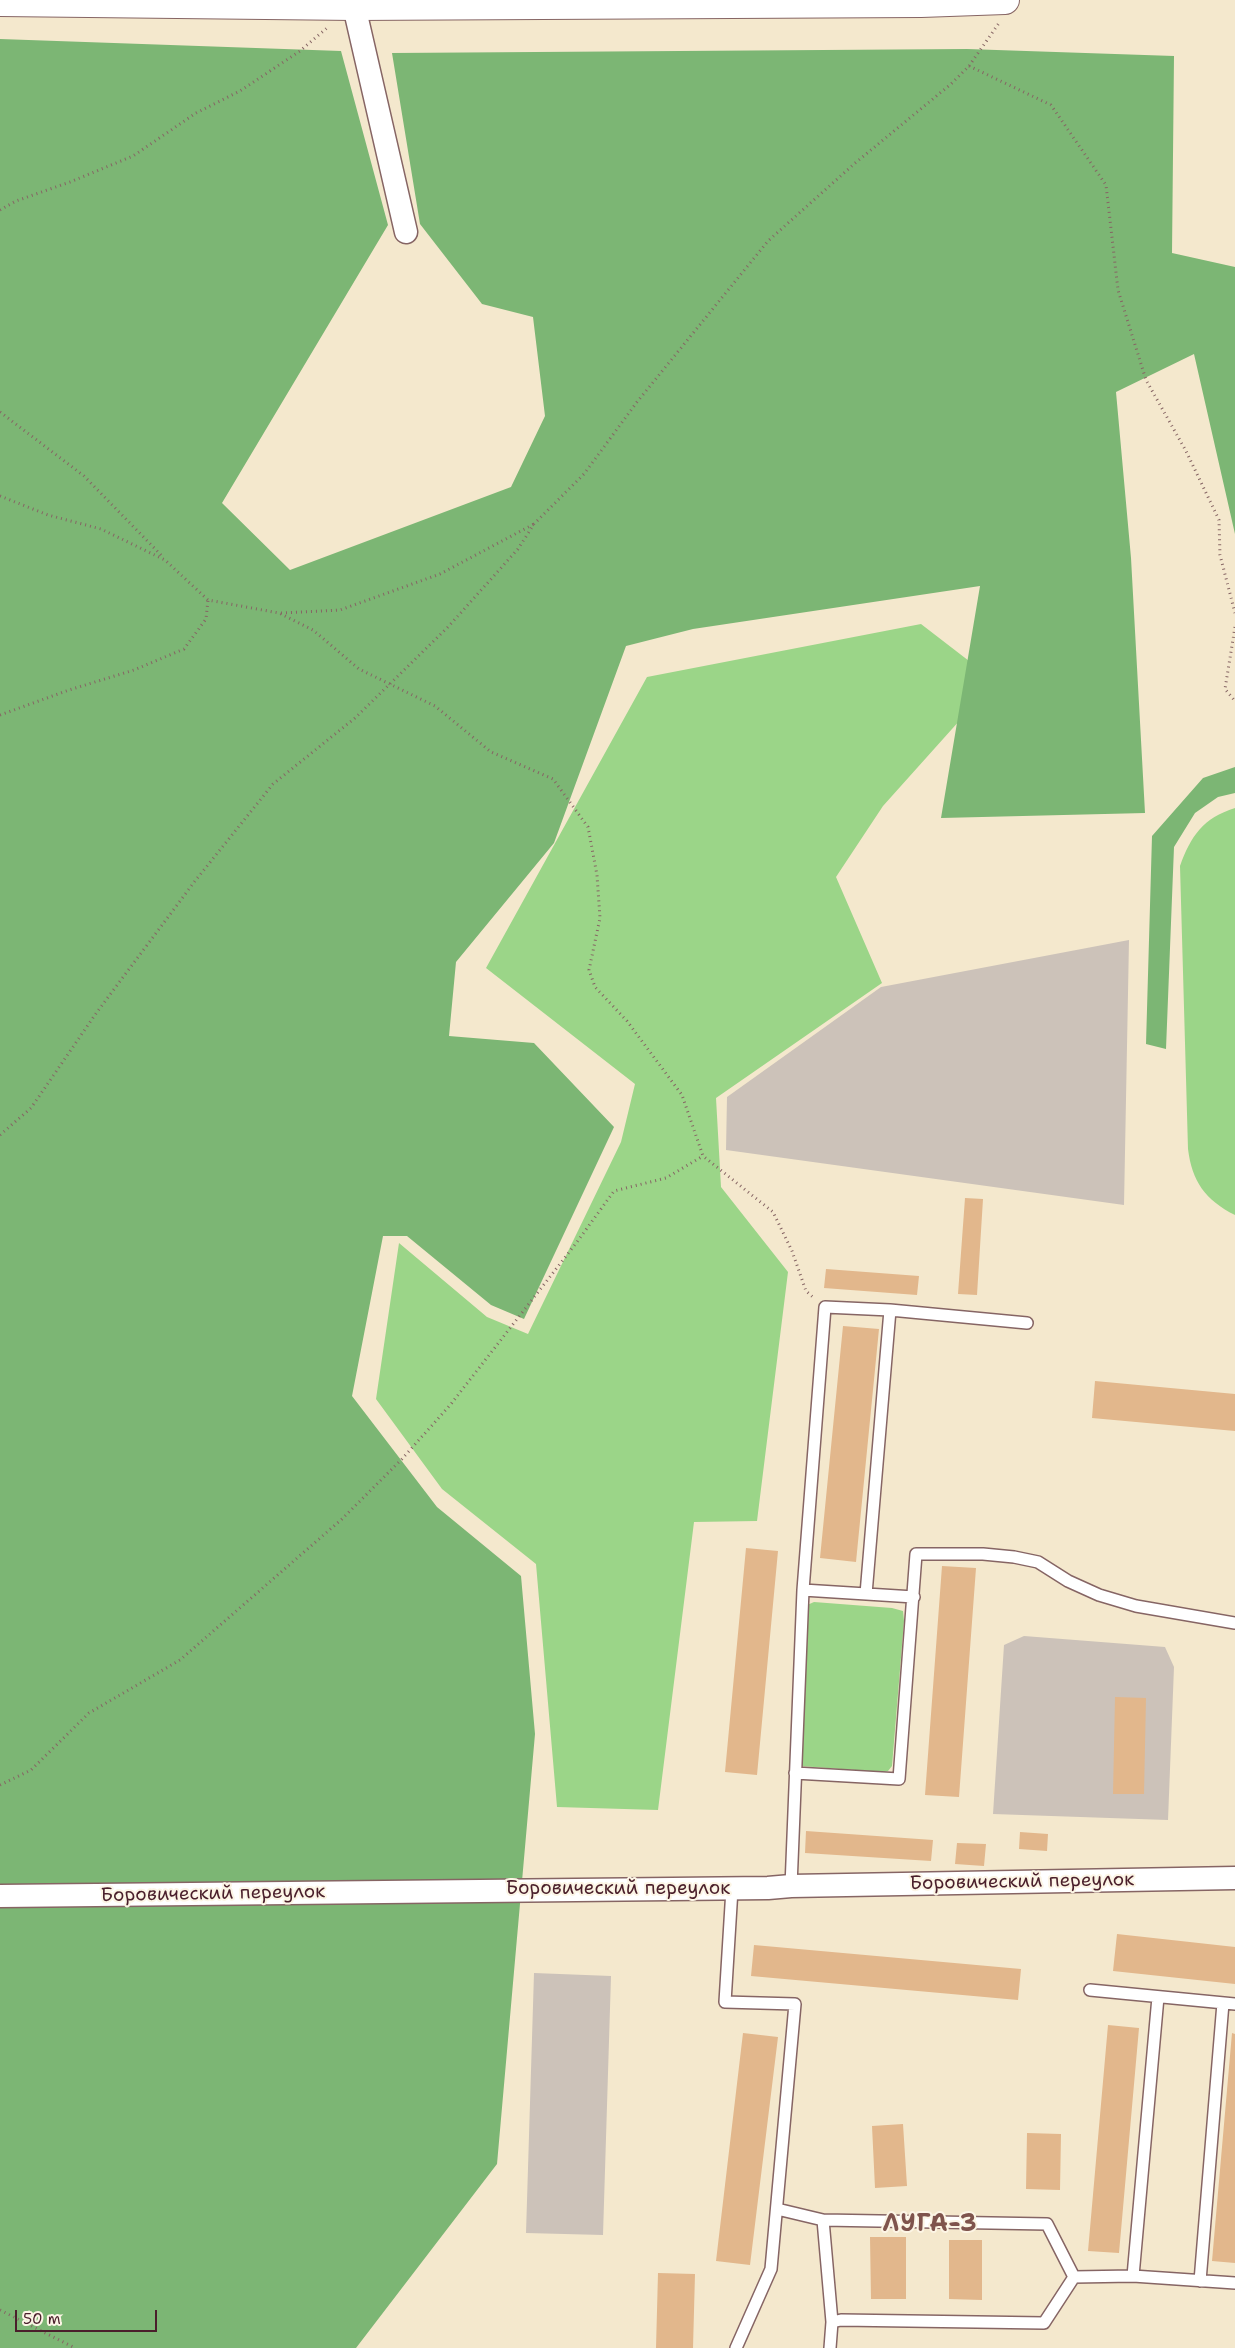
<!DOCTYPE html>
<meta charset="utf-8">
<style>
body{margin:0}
#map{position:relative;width:1235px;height:2348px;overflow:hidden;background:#f4e8cd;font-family:"Shantell Sans",sans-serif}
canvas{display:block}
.scale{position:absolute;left:15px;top:2310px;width:142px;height:22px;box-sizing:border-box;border:2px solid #4a1f2b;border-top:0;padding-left:6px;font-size:15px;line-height:18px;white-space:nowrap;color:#4a1f2b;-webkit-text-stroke:4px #fcf5e5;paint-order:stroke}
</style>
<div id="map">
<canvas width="1235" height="2348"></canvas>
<div class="scale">50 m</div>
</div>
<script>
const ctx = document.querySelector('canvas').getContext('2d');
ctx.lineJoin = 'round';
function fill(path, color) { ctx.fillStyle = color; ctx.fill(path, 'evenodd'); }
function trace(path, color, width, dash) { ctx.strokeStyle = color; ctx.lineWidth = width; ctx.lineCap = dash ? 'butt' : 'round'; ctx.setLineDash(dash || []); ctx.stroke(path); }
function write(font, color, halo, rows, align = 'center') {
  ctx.font = font + ' "Shantell Sans",sans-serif'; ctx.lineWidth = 4; ctx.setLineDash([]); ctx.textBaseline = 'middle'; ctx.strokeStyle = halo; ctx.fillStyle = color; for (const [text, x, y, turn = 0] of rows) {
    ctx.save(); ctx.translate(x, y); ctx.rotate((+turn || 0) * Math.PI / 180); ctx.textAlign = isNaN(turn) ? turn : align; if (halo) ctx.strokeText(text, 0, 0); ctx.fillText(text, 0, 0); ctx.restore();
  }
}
fill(new Path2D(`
 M 1129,940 L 1124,1205 L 726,1150 L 727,1097 L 881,987 Z
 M 1024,1636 L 1165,1647 L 1174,1667 L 1168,1820 L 993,1814 L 1004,1645 Z
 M 534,1973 L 611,1976 L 603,2235 L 526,2233 Z`), '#ccc2b9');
fill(new Path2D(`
 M 921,624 L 995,681 L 883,806 L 836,877 L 882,983 L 716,1098 L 721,1187 L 788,1272 L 757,1521 L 694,1522 L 658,1810 L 557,1807 L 536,1564 L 442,1489 L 376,1399 L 399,1243 L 487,1317 L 528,1334 L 621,1142 L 635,1084 L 486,968 L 647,677 Z
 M 1235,808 L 1235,1215 C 1205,1200 1192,1181 1188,1149 L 1180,866 C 1191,836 1203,818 1235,808 Z
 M 814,1602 L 892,1608 L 903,1611 L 904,1621 L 892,1766 L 888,1771 L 883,1772 L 800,1766 L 805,1606 Z`), '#9bd588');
fill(new Path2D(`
 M 0,39 L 341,51 L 388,225 L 222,503 L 290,570 L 511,487 L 545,416 L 533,317 L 482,304 L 420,224 L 392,53 L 967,49 L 1174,56 L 1172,253 L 1235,267 L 1235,534 L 1194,354 L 1116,392 L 1131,558 L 1145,813 L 941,818 L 980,586 L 693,629 L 626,646 L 554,843 L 456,962 L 449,1036 L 534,1043 L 614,1127 L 524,1319 L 491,1305 L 407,1236 L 383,1236 L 352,1396 L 437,1507 L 521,1576 L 535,1734 L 497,2164 L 356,2348 L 0,2348 Z
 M 1235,767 L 1235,793 L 1218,797 L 1195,813 L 1174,847 L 1166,1049 L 1146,1044 L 1152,836 L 1203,778 Z`), '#7cb674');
fill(new Path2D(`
 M 965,1198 L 983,1199 L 977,1295 L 958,1294 Z
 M 826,1269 L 919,1276 L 917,1295 L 824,1288 Z
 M 843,1326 L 879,1329 L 856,1562 L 820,1558 Z
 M 1095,1381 L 1235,1394 L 1235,1431 L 1092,1418 Z
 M 746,1548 L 778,1551 L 757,1775 L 725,1772 Z
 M 942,1566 L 976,1568 L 959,1797 L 925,1795 Z
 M 1115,1697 L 1146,1698 L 1144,1794 L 1113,1794 Z
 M 806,1831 L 933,1840 L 931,1861 L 805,1853 Z
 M 1020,1832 L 1048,1834 L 1047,1851 L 1019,1849 Z
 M 957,1843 L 986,1844 L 984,1866 L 955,1864 Z
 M 1117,1934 L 1235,1947 L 1235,1984 L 1113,1971 Z
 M 754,1945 L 1021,1969 L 1018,2000 L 751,1976 Z
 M 1108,2025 L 1139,2028 L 1119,2253 L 1088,2251 Z
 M 743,2033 L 778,2037 L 750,2265 L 716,2261 Z
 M 1232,2033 L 1235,2034 L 1235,2263 L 1212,2261 Z
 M 903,2124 L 907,2186 L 875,2188 L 872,2126 Z
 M 1027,2133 L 1061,2134 L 1060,2190 L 1026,2189 Z
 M 870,2237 L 906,2237 L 906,2299 L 871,2299 Z
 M 949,2240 L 982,2240 L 982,2300 L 949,2299 Z
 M 658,2273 L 695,2274 L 693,2348 L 656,2348 Z`), '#e2b78c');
const service = new Path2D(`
 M 803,1590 L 825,1307 L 890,1310 L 1027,1323
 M 866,1594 L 890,1310
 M 795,1773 L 899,1779 L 916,1554 L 983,1554 L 1014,1557 L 1038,1562 L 1068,1581 L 1099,1595 L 1136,1606 L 1235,1623
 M 791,1886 L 803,1590 L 914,1597
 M 732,1889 L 725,2002 L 795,2004 L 771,2269 L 736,2348
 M 1090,1990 L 1235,2004
 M 777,2209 L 823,2220 L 1047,2224 L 1074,2277 L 1133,2276 L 1235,2283
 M 823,2220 L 832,2322
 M 1133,2276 L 1158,1997
 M 1200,2281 L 1223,2003
 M 830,2348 L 832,2322 L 841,2320 L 1044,2323 L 1074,2277`);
const minor = new Path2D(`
 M 354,6 L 406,232
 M 0,1896 L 768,1888 L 791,1886 L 1235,1878`);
const tertiary = new Path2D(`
 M 0,2 L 354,6 L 921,3 L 1005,0`);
trace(service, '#866564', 14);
trace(minor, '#866564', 25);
trace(tertiary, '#866564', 30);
trace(new Path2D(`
 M 969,66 L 1051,105 L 1106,185 L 1118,290 L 1146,380 L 1186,451 L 1219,520 L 1220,555 L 1235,613
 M 0,210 L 16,201 L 70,182 L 133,156 L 196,113 L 240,91 L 300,51 L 327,28
 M 0,412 L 84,476 L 163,557
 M 0,496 L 48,515 L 101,529 L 165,560 L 208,600 L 279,613 L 313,630 L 359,669 L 435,706 L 491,752 L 553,779 L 588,827 L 597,875 L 600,918 L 589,970 L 595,987 L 627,1021 L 682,1095 L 703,1156 L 773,1212 L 792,1251 L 806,1291 L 814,1298
 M 281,613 L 340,610 L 440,574 L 534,524
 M 1235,627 L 1225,689 L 1235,701
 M 0,715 L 69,690 L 134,670 L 184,649 L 206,619 L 208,600
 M 0,1135 L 31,1108 L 97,1012 L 195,881 L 273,784 L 355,718 L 448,627 L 518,549 L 534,524 L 584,474 L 637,402 L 768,241 L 854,164 L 951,84 L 969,66 L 999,23
 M 0,1785 L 31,1770 L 89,1713 L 180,1660 L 342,1519 L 402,1459 L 451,1404 L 577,1242 L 614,1191 L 666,1178 L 703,1156
 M 0,2310 L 75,2348`), '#866564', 3, [1, 4]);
trace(service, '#fff', 11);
trace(minor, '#fff', 22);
trace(tertiary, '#fff', 28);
write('19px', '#4a1f2b', '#fcf5e5', [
 ["Боровический переулок",1022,1882,-1],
 ["Боровический переулок",618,1889],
 ["Боровический переулок",213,1894,-1]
]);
ctx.letterSpacing = '1px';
write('bold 24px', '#7f544d', '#fcf5e5', [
 ["ЛУГА-3",930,2225]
]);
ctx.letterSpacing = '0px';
</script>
